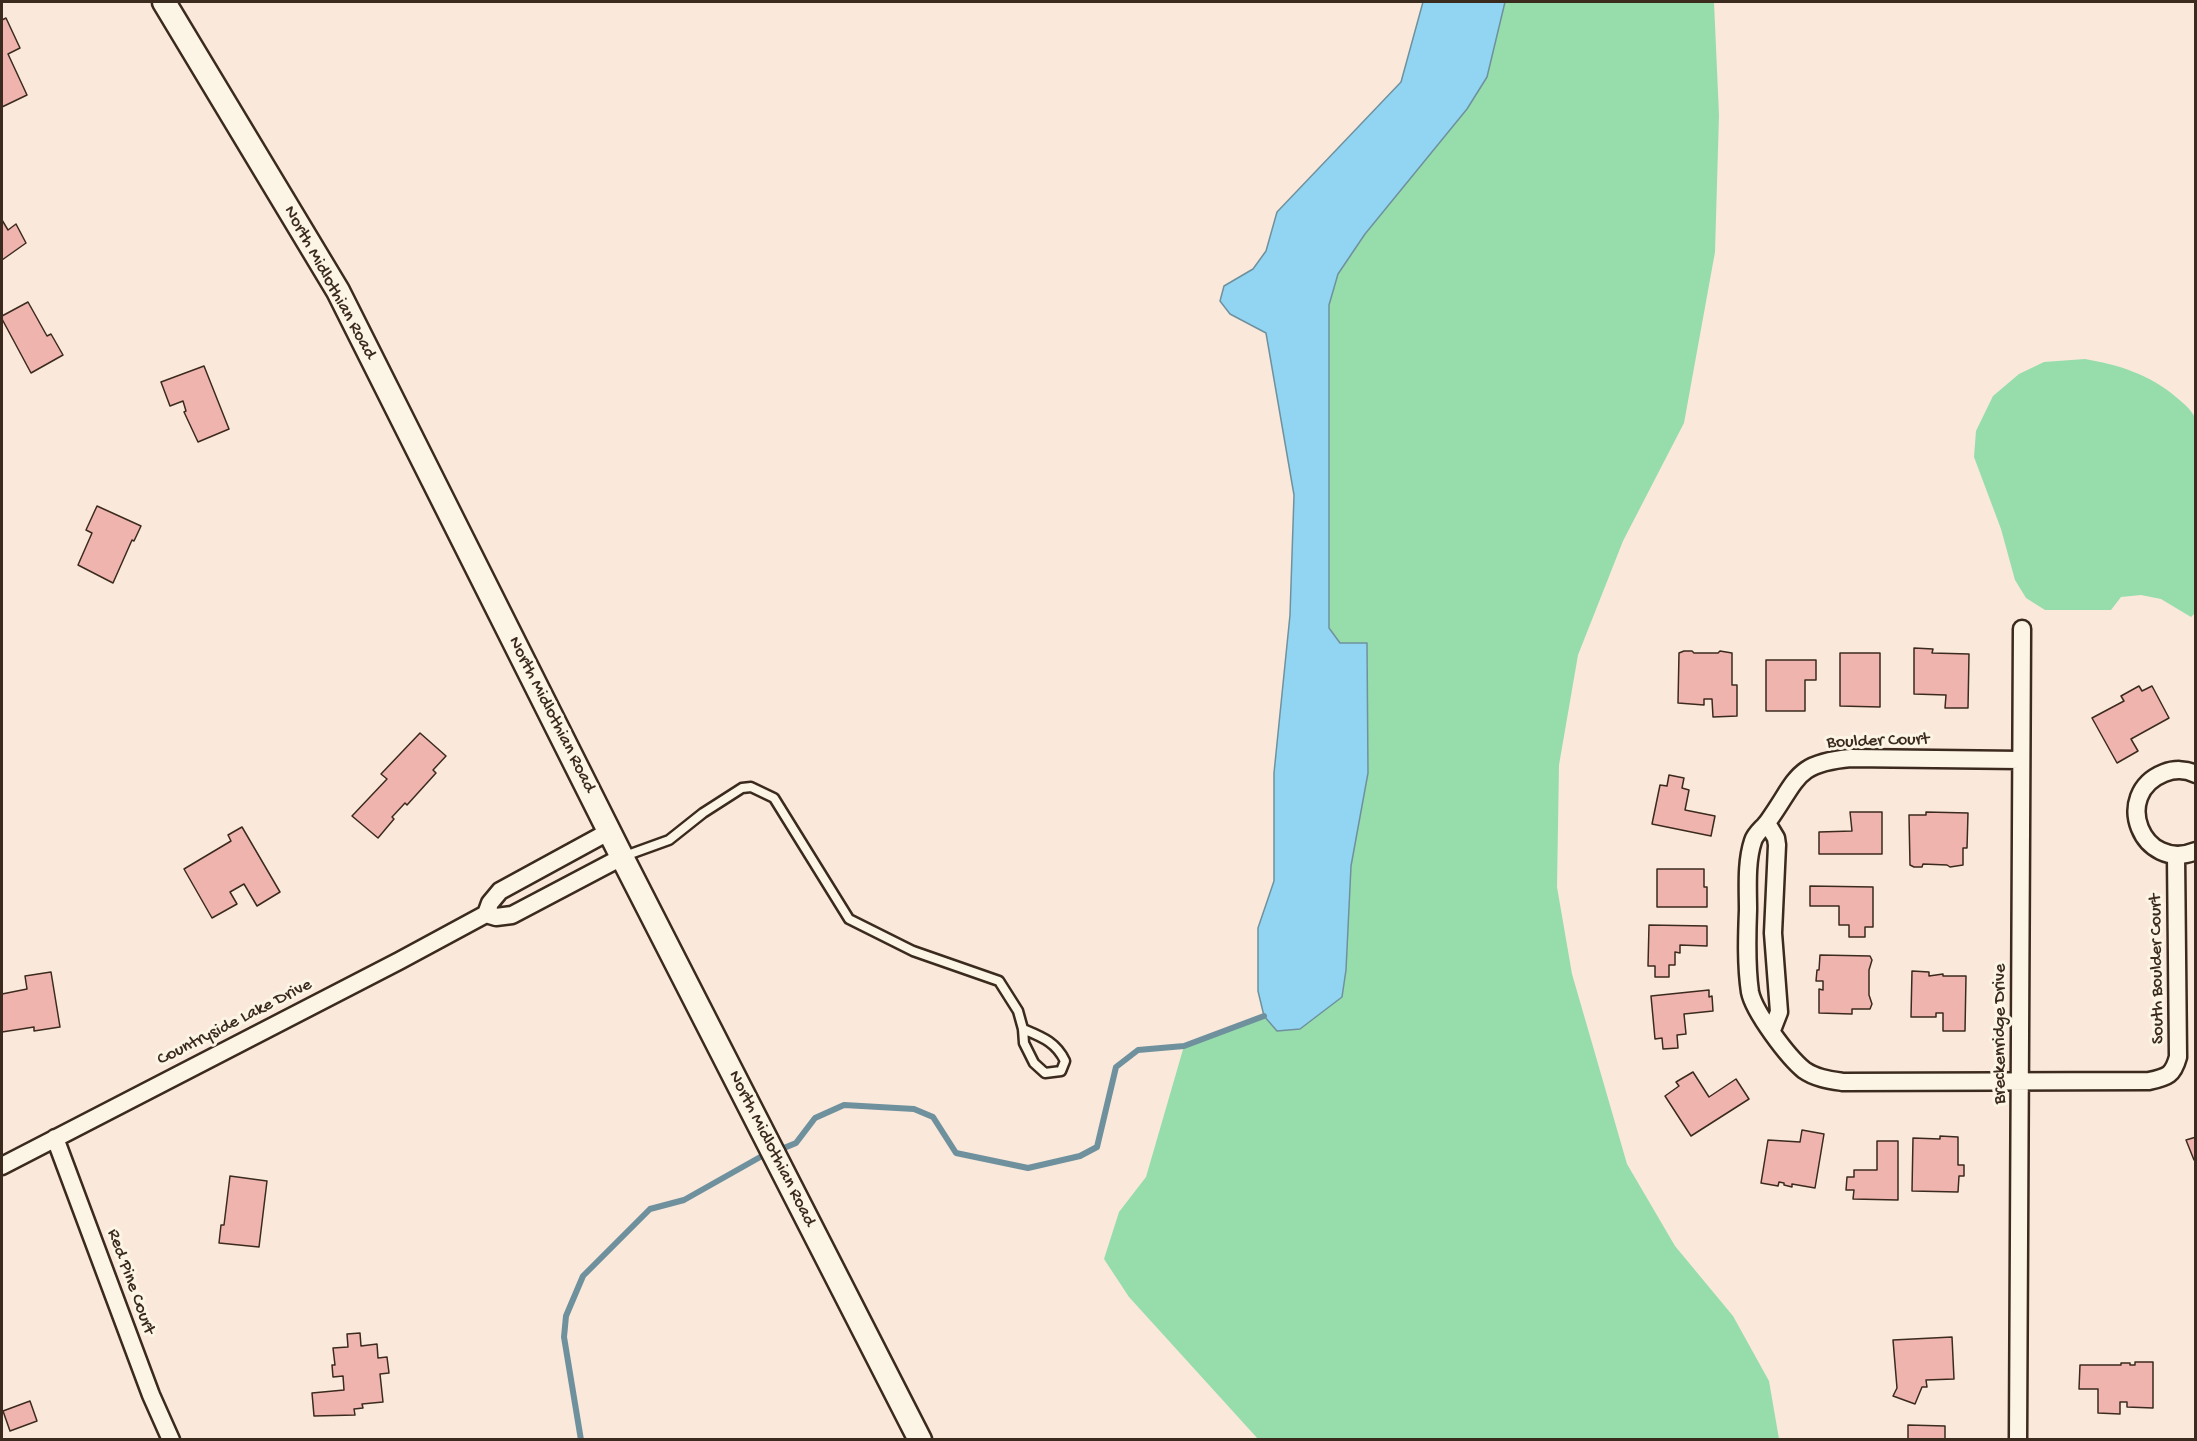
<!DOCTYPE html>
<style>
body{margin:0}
#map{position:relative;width:2197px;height:1441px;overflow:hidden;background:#fae8da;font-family:"Gochi Hand",sans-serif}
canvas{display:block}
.frame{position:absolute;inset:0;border:3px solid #3b2a1e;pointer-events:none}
</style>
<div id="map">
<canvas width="2197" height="1441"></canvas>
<div class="frame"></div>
</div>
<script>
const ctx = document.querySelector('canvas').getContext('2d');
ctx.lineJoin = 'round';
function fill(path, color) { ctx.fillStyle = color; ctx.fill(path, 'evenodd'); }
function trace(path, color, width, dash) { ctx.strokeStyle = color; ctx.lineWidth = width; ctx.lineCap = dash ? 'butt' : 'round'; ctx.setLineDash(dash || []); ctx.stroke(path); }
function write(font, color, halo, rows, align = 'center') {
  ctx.font = font + ' "Gochi Hand",sans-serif'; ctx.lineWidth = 6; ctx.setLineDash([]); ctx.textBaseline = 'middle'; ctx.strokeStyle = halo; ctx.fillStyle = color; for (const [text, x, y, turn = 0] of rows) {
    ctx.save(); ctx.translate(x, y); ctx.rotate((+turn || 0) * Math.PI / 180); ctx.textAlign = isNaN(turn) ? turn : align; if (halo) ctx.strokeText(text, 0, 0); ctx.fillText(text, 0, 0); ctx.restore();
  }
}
fill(new Path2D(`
 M 1505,2 L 1714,2 L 1719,115 L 1715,252 L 1684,423 L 1623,541 L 1578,655 L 1559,765 L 1557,887 L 1572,974 L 1627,1164 L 1675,1246 L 1733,1316 L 1769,1381 L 1779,1439 L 1258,1439 L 1129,1297 L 1104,1259 L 1119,1212 L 1146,1177 L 1184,1046 L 1264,1016 L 1277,1031 L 1342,997 L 1346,970 L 1351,866 L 1368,664 L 1340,643 L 1329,628 L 1329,305 L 1338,274 L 1365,234 L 1487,77 Z
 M 2085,359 C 2119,365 2149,374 2176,397 C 2184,404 2191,409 2195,418 L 2196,612 L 2191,617 L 2161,599 L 2141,595 L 2121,597 L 2111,610 L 2045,610 L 2026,598 L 2015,580 L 2001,529 L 1974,457 L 1976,431 L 1993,396 L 2019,374 L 2044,362 Z`), '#96ddab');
const water = new Path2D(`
 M 1423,2 L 1505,2 L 1487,77 L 1467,109 L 1365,234 L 1338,274 L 1329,305 L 1329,628 L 1340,643 L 1367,643 L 1368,773 L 1351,866 L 1346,970 L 1342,997 L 1300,1029 L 1277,1031 L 1264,1016 L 1258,991 L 1258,928 L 1274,881 L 1274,773 L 1290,615 L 1294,495 L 1266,333 L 1230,314 L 1220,301 L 1224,286 L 1253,269 L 1266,251 L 1277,212 L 1401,82 Z`);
fill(water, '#91d5f3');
trace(water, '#6f919e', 1.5);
trace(new Path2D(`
 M 784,1148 L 796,1143 L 815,1118 L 844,1105 L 914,1109 L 933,1117 L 956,1153 L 1028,1168 L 1080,1156 L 1097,1147 L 1116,1067 L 1138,1050 L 1184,1046 L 1264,1016
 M 581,1440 L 564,1337 L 566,1316 L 583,1276 L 650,1209 L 684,1200 L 762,1156`), '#6f919e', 6);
const building = new Path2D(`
 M 6,18 L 20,48 L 8,54 L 27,95 L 2,107 L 2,20 Z
 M 2,220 L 8,230 L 16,224 L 26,243 L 2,260 Z
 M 28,302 L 47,336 L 51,334 L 63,355 L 31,373 L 2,319 L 2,316 Z
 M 204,366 L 229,429 L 198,442 L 184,412 L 186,411 L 183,401 L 170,406 L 161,382 Z
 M 97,506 L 141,526 L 134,541 L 132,540 L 113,583 L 78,565 L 92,533 L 86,530 Z
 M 1914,648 L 1933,649 L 1932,653 L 1969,654 L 1968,708 L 1945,708 L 1946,695 L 1914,694 Z
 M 1684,651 L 1692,651 L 1694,653 L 1718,653 L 1720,651 L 1732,653 L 1732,685 L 1737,685 L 1737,716 L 1713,717 L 1712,699 L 1704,699 L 1704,705 L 1678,703 L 1679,653 Z
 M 1840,653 L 1880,653 L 1880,707 L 1840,706 Z
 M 1766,660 L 1816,660 L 1816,680 L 1805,680 L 1805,711 L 1766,711 Z
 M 2139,686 L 2142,691 L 2152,686 L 2169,718 L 2131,739 L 2138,751 L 2117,763 L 2092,718 L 2124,701 L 2121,696 Z
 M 420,733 L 446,756 L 433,770 L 436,773 L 407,805 L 405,803 L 392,817 L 394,819 L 378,838 L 352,816 L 387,779 L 381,774 Z
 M 1669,775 L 1684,778 L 1682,788 L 1689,790 L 1685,810 L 1715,816 L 1711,836 L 1652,824 L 1660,785 L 1667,786 Z
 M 1850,812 L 1882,812 L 1882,854 L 1819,854 L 1819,832 L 1852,831 Z
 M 1926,812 L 1968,813 L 1967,848 L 1963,848 L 1963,865 L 1950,867 L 1947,865 L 1923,864 L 1922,867 L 1914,867 L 1910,865 L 1909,815 L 1926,815 Z
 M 242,827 L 280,892 L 257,906 L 244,884 L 230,892 L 237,904 L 212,918 L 184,869 L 231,841 L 228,835 Z
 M 1657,869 L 1704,869 L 1704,887 L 1707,887 L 1707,907 L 1657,907 Z
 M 1810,886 L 1873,887 L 1873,927 L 1865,927 L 1865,937 L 1849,937 L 1849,925 L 1839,925 L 1839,906 L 1810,906 Z
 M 1649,925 L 1707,926 L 1707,946 L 1680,945 L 1680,953 L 1675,952 L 1675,965 L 1669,965 L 1669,977 L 1655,977 L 1655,966 L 1648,966 Z
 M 1820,955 L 1870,956 L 1872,960 L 1869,970 L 1869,995 L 1872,1004 L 1870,1009 L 1852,1009 L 1852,1014 L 1819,1013 L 1819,989 L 1823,990 L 1823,981 L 1816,981 L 1817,970 L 1819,970 Z
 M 1912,971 L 1929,972 L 1929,976 L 1943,974 L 1943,976 L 1966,976 L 1965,1031 L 1943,1031 L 1943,1013 L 1936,1013 L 1936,1017 L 1911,1017 Z
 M 51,972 L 60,1027 L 34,1031 L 34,1027 L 2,1032 L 2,994 L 27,989 L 25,976 Z
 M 1709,990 L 1709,997 L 1712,996 L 1713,1011 L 1684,1014 L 1686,1034 L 1677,1035 L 1678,1048 L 1663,1049 L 1662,1038 L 1655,1039 L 1651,996 Z
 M 1693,1072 L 1709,1097 L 1736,1079 L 1749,1099 L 1691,1136 L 1665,1096 L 1679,1086 L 1676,1082 Z
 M 1802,1130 L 1824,1134 L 1815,1188 L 1792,1184 L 1792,1187 L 1784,1185 L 1784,1183 L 1779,1182 L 1778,1186 L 1761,1183 L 1768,1140 L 1800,1142 Z
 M 1940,1136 L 1958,1137 L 1958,1165 L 1964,1165 L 1964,1176 L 1959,1176 L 1958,1192 L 1912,1191 L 1913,1138 L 1940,1139 Z
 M 2196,1137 L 2196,1160 L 2194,1160 L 2186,1140 Z
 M 1877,1141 L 1898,1141 L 1898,1200 L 1853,1199 L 1854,1190 L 1846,1190 L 1847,1177 L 1854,1177 L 1854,1170 L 1877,1170 Z
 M 230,1176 L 267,1181 L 259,1247 L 219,1243 L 221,1225 L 224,1225 Z
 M 360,1333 L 361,1346 L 377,1344 L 378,1358 L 387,1357 L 389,1373 L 380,1374 L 383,1402 L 362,1404 L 363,1408 L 354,1409 L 355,1415 L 314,1416 L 312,1393 L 344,1390 L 343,1376 L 333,1377 L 332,1365 L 335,1365 L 333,1348 L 348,1347 L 347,1334 Z
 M 1952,1337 L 1954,1379 L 1926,1380 L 1927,1387 L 1922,1387 L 1915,1404 L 1893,1396 L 1897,1388 L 1893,1340 Z
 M 2135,1362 L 2153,1362 L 2153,1408 L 2127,1407 L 2127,1402 L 2120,1402 L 2120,1414 L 2098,1413 L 2098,1389 L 2079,1389 L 2080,1365 L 2121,1365 L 2121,1363 L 2130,1363 L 2130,1365 L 2135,1365 Z
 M 30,1401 L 37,1421 L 10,1431 L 3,1411 Z
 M 1908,1425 L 1945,1426 L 1945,1440 L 1908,1440 Z`);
fill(building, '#f0b4af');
trace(building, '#3b2a1e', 1.5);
const service = new Path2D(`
 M 622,857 L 669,840 L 703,813 L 742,788 L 751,787 L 774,798 L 849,919 L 913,951 L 999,981 L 1018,1011 L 1023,1029 L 1024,1043 L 1034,1063 L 1045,1073 L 1061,1071 L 1065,1061 C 1056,1042 1042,1037 1023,1029`);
const minor = new Path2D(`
 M 2020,760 L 1851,758 C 1795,763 1798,779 1769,820 C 1764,828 1756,832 1753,841 C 1746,862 1748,888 1748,910 C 1747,936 1746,965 1750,992 C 1754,1012 1788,1057 1804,1070 C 1815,1078 1830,1080 1843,1082 L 2149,1081 C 2168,1077 2173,1075 2178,1057 L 2176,855
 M 2196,774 C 2186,769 2174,769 2164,773 C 2111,794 2142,873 2196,851
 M 1767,823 L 1776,838 L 1777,845 L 1773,933 L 1779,1012 L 1772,1030
 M 486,914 L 496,917 L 512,915 L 622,857
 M 55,1138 L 151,1395 L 171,1440
 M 2,1166 L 399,961 L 486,914 L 490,903 L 500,891 L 610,831
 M 2018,1440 L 2022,629`);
const secondary = new Path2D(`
 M 164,2 L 338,291 L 622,857 L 920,1440`);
trace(service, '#3b2a1e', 13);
trace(minor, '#3b2a1e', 21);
trace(secondary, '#3b2a1e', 27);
trace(service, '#fcf5e5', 8);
trace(minor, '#fcf5e5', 16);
trace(secondary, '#fcf5e5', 22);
write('18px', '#3b2a1e', '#fcf5e5', [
 ["North Midlothian Road",329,283,61],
 ["North Midlothian Road",551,715,63],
 ["Boulder Court",1878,742,-2],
 ["South Boulder Court",2158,969,-91],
 ["Countryside Lake Drive",235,1023,-27],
 ["Breckenridge Drive",2001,1034,-90],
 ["North Midlothian Road",771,1149,63],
 ["Red Pine Court",130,1282,70]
]);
</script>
